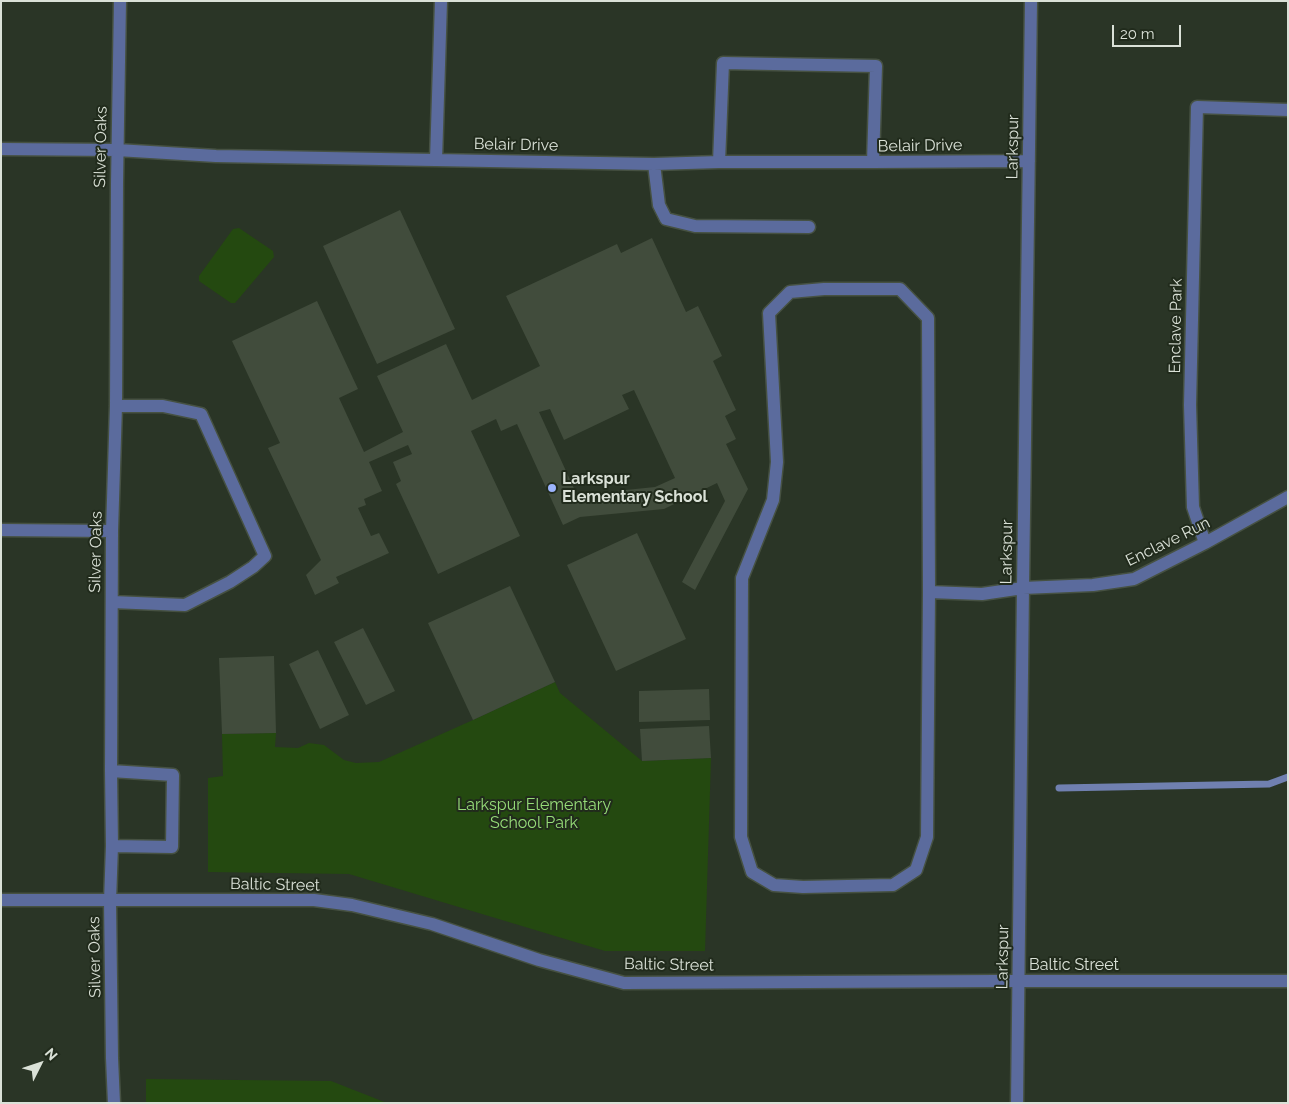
<!DOCTYPE html>
<style>
body{margin:0}
#map{position:relative;width:1289px;height:1104px;overflow:hidden;background:#2a3526;font-family:Raleway,sans-serif}
canvas{display:block}
.frame{position:absolute;inset:0;border:2px solid #dae1d7;pointer-events:none}
.north{position:absolute;left:15px;top:1039px;width:50px;height:50px;-webkit-text-stroke:4px #212b1c;paint-order:stroke;rotate:49deg;font-size:14px;font-weight:700;line-height:20px;text-align:center;color:#dae1d7}
.north::after{content:'';display:block;margin:auto;width:18px;height:22px;background:#dae1d7;clip-path:polygon(50% 0,100% 100%,50% 72%,0 100%)}
.scale{position:absolute;left:1112px;top:25px;width:69px;height:22px;box-sizing:border-box;border:2px solid #dae1d7;border-top:0;padding-left:6px;font-size:15px;line-height:18px;white-space:nowrap;color:#dae1d7;-webkit-text-stroke:4px #212b1c;paint-order:stroke}
</style>
<div id="map">
<canvas width="1289" height="1104"></canvas>
<div class="frame"></div>
<div class="north">N</div>
<div class="scale">20 m</div>
</div>
<script>
const ctx = document.querySelector('canvas').getContext('2d');
ctx.lineJoin = 'round';
function fill(path, color) { ctx.fillStyle = color; ctx.fill(path, 'evenodd'); }
function trace(path, color, width, dash) { ctx.strokeStyle = color; ctx.lineWidth = width; ctx.lineCap = dash ? 'butt' : 'round'; ctx.setLineDash(dash || []); ctx.stroke(path); }
function write(font, color, halo, rows, align = 'center') {
  ctx.font = font + ' Raleway,sans-serif'; ctx.lineWidth = 4; ctx.setLineDash([]); ctx.textBaseline = 'middle'; ctx.strokeStyle = halo; ctx.fillStyle = color; for (const [text, x, y, turn = 0] of rows) {
    ctx.save(); ctx.translate(x, y); ctx.rotate((+turn || 0) * Math.PI / 180); ctx.textAlign = isNaN(turn) ? turn : align; if (halo) ctx.strokeText(text, 0, 0); ctx.fillText(text, 0, 0); ctx.restore();
  }
}
fill(new Path2D(`
 M 239,228 L 273,251 L 274,257 L 235,303 L 231,303 L 199,281 L 199,276 L 233,229 Z
 M 555,682 L 560,693 L 642,761 L 711,758 L 705,951 L 605,951 L 349,874 L 208,872 L 208,778 L 223,776 L 222,734 L 276,733 L 275,747 L 298,748 L 309,743 L 324,745 L 344,760 L 356,763 L 379,762 L 473,720 Z
 M 146,1079 L 331,1081 L 387,1103 L 146,1103 Z`), '#244910');
trace(new Path2D(`
 M 1059,788 L 1269,784 L 1288,777`), '#7080b0', 7);
fill(new Path2D(`
 M 400,210 L 455,329 L 377,364 L 323,246 Z
 M 652,238 L 686,312 L 698,306 L 722,356 L 713,361 L 736,410 L 725,416 L 736,439 L 726,444 L 748,489 L 695,590 L 682,582 L 725,501 L 717,483 L 664,509 L 580,517 L 563,525 L 517,424 L 501,431 L 496,419 L 471,431 L 520,536 L 438,574 L 396,484 L 401,481 L 393,462 L 412,454 L 408,445 L 369,462 L 382,491 L 364,499 L 366,505 L 358,508 L 371,536 L 379,533 L 389,553 L 336,577 L 339,583 L 315,595 L 306,575 L 321,560 L 268,448 L 280,443 L 232,341 L 317,301 L 358,389 L 339,398 L 364,452 L 403,432 L 377,376 L 446,344 L 472,400 L 540,366 L 506,296 L 617,244 L 621,253 ZM 634,390 L 675,478 L 655,487 L 577,495 L 539,412 L 550,409 L 564,440 L 629,409 L 622,395 Z
 M 637,533 L 686,639 L 616,671 L 567,565 Z
 M 510,586 L 555,682 L 473,720 L 428,623 Z
 M 363,628 L 395,691 L 366,705 L 334,642 Z
 M 318,650 L 349,715 L 320,729 L 289,664 Z
 M 274,656 L 276,733 L 222,734 L 219,658 Z
 M 709,689 L 710,720 L 639,722 L 639,691 Z
 M 709,726 L 711,758 L 642,761 L 640,729 Z`), '#414c3c');
const minor = new Path2D(`
 M 1,149 L 117,150 L 216,156 L 654,164 L 719,162 L 873,162 L 1029,161
 M 436,160 L 441,1
 M 719,162 L 723,63 L 876,66 L 873,162
 M 654,164 L 659,205 L 666,219 L 695,226 L 809,227
 M 824,289 L 900,289 L 928,318 L 929,592 L 927,837 L 916,870 L 893,885 L 803,887 L 774,885 L 752,872 L 741,837 L 742,578 L 773,500 L 777,462 L 769,313 L 790,292 Z
 M 1,530 L 112,531
 M 1205,543 L 1193,507 L 1190,405 L 1197,107 L 1288,110
 M 929,592 L 982,594 L 1023,588 L 1093,585 L 1134,579 L 1205,543 L 1288,497
 M 112,602 L 185,605 L 230,582 L 253,567 L 265,556 L 201,414 L 163,406 L 116,406
 M 111,771 L 173,775 L 172,847 L 112,846
 M 1,900 L 314,900 L 352,905 L 432,924 L 539,960 L 624,983 L 996,981 L 1288,981
 M 114,1103 L 112,1058 L 110,901 L 112,846 L 111,771 L 112,531 L 116,406 L 117,183 L 120,1
 M 1017,1103 L 1023,588 L 1031,1`);
trace(minor, '#465142', 15);
trace(minor, '#5b6b9d', 12);
for (const [x, y, r, color] of [
 [552,488,5,"#9cb4fd"]
]) { const dot = new Path2D(); dot.arc(x, y, r, 0, 2 * Math.PI); ctx.fillStyle = color; ctx.fill(dot); trace(dot, '#212b1c', 2); }
write('16px', '#dae1d7', '#212b1c', [
 ["Belair Drive",516,145,1],
 ["Belair Drive",920,146,-1],
 ["Silver Oaks",101,147,-89],
 ["Larkspur",1013,147,-89],
 ["Enclave Park",1176,326,-89],
 ["Enclave Run",1168,542,-26],
 ["Silver Oaks",96,552,-89],
 ["Larkspur",1007,552,-89],
 ["Baltic Street",275,885,1],
 ["Silver Oaks",95,957,-91],
 ["Larkspur",1003,957,-89],
 ["Baltic Street",669,965,1],
 ["Baltic Street",1074,965]
]);
write('bold 16px', '#dae1d7', '#212b1c', [
 ["Larkspur",562,479],
 ["Elementary School",562,497]
], 'left');
write('16px', '#96dc78', '#212b1c', [
 ["Larkspur Elementary",534,805],
 ["School Park",534,823]
]);
</script>
